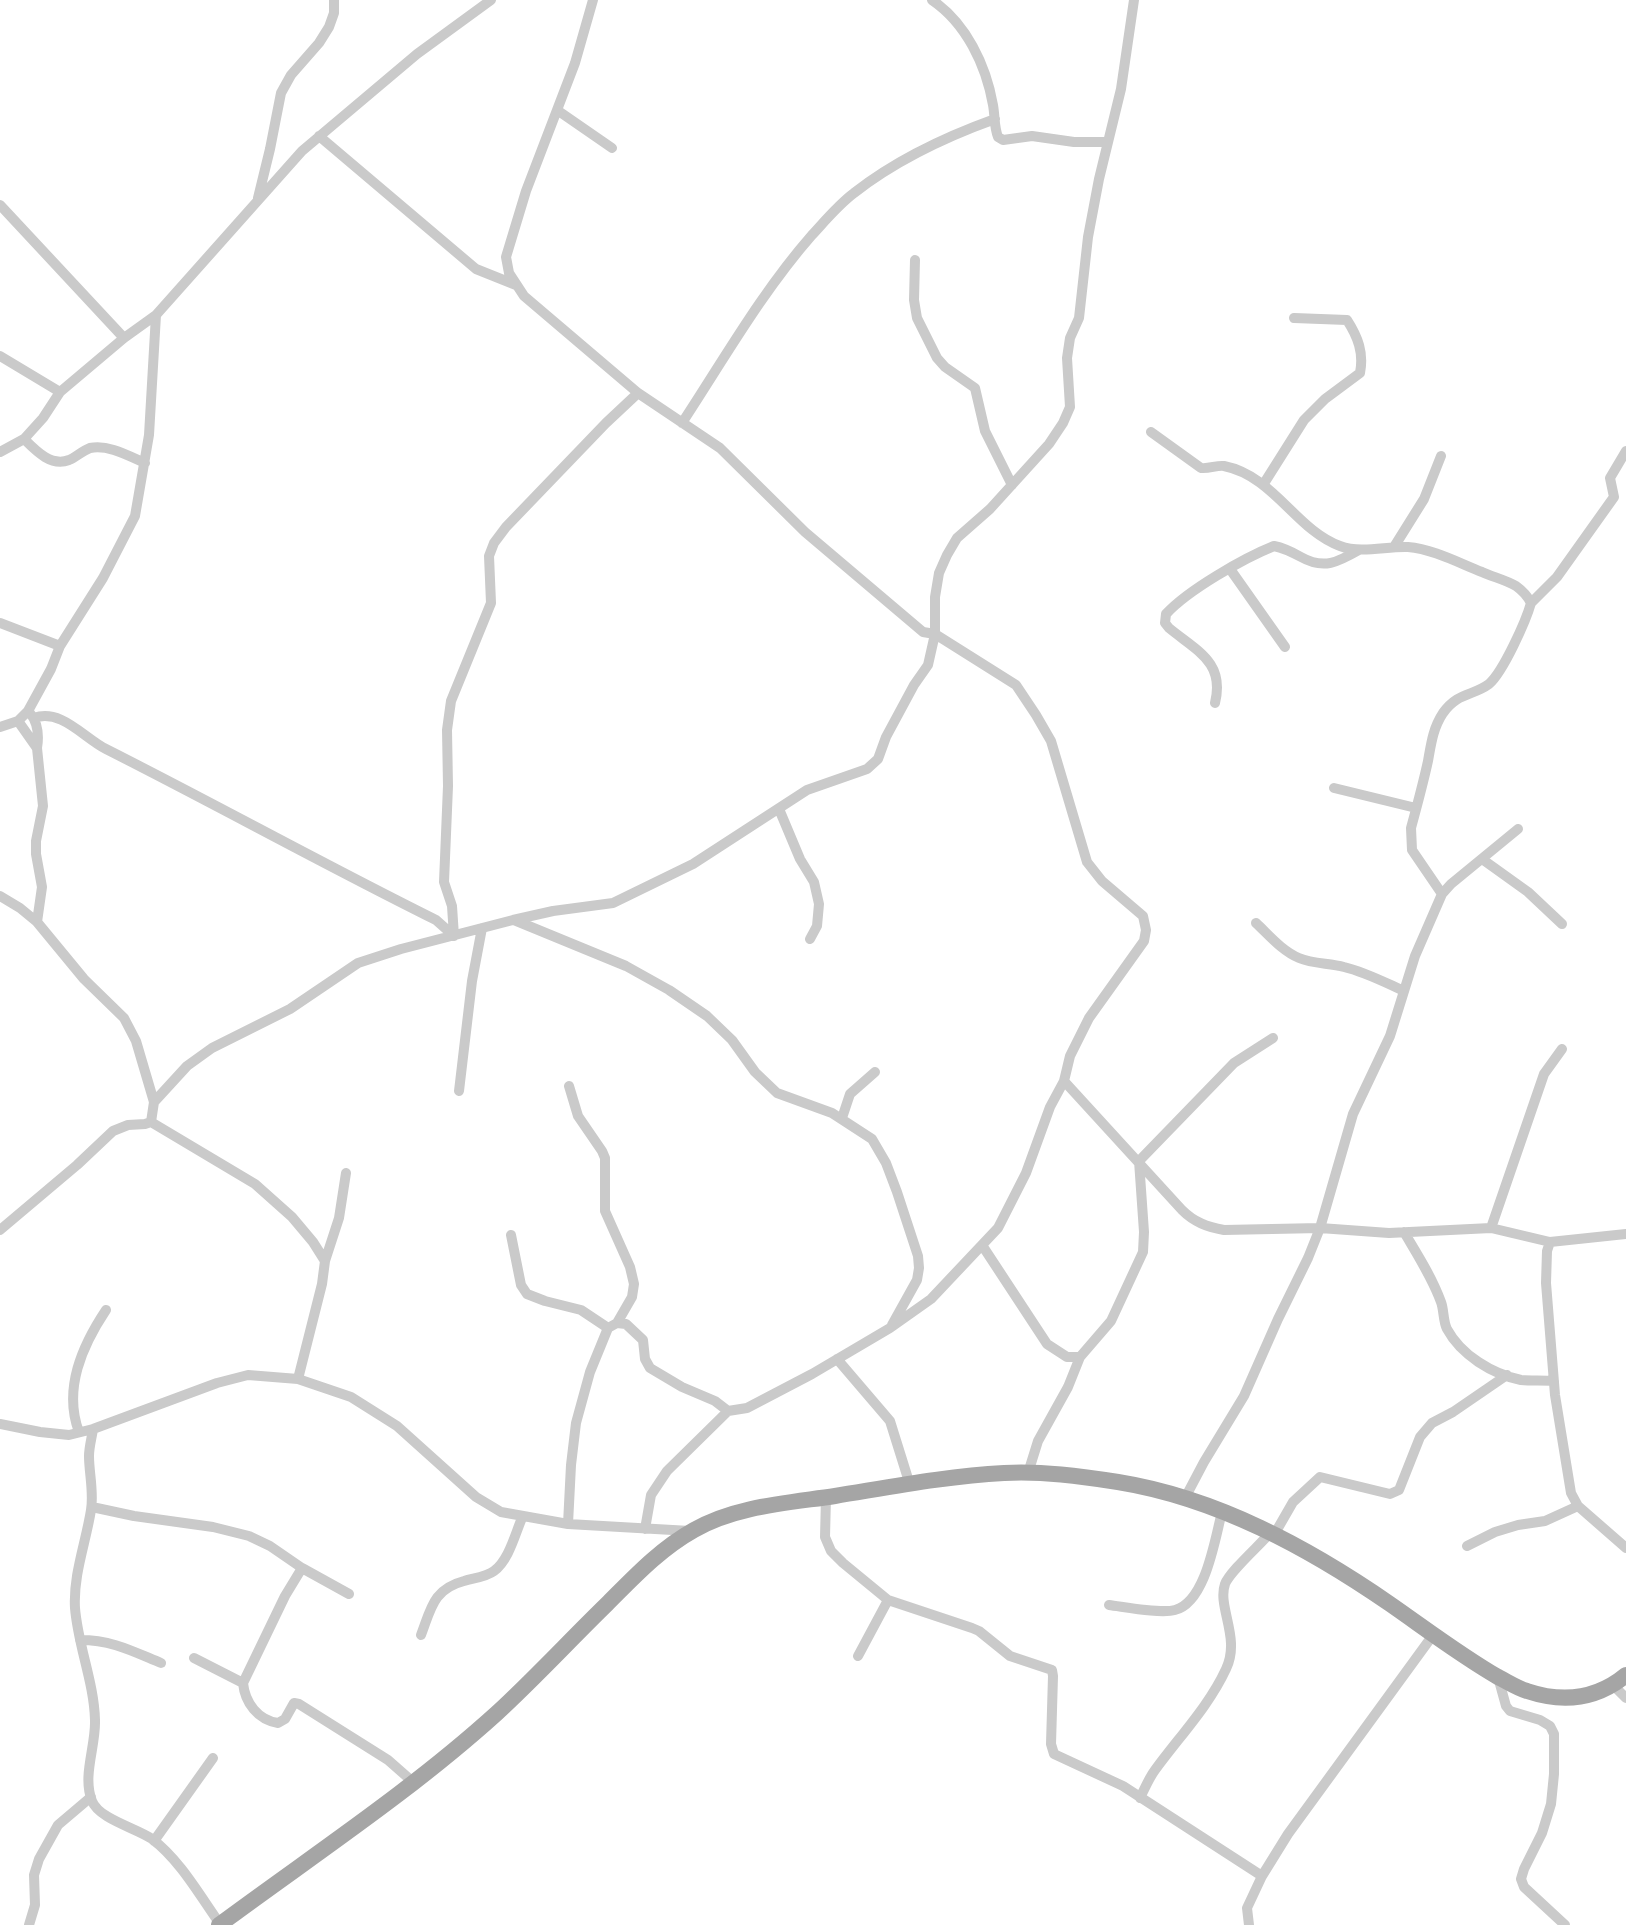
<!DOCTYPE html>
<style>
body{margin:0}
canvas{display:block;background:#fff}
</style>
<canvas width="1626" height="1925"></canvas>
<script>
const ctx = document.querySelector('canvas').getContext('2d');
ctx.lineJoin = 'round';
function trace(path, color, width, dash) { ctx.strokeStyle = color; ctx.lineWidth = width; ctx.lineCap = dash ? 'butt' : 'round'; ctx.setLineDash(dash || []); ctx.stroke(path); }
trace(new Path2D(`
 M 593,0 L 575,63 L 526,191 L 506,257 L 509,273 L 524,296 L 638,393 L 720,448 L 805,532 L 923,632 L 935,634 L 1016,685 L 1036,715 L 1051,741 L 1087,862 L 1102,881 L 1143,916 L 1146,930 L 1144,941 L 1089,1018 L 1070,1056 L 1064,1081 L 1050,1107 L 1026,1173 L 998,1228 L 931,1299 L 890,1328 L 812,1374 L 747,1408 L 728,1411 L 667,1471 L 651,1495 L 645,1529
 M 932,0 C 966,23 986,65 993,105 C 995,116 994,127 998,137 L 1003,140 L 1032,136 L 1074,142 L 1108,142
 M 557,110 L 612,148
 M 319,136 L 476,269 L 516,285
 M 258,198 L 270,149 L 281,93 L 291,75 L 319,43 L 329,27 L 334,13 L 334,0
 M 0,205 L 124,338
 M 915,260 L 914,300 L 917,318 L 937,358 L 945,367 L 975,388 L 985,431 L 1012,485
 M 0,356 L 60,392
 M 682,423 C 724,359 762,292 812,235 C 825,221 838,205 854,193 C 896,160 945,137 995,119
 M 1151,432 L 1201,468 C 1209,469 1217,465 1224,466 C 1274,476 1296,530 1340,546 C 1362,554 1386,546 1408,547 C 1433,549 1459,563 1482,572 C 1493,577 1506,580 1516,586 C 1523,591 1527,595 1531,603 C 1526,621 1503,672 1489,684 C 1473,696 1458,692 1443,713 C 1433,728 1431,744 1428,761 C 1423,784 1417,806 1411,828 L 1412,850 L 1442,894
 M 24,439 C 36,451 51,467 69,460 C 76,457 82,451 90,448 C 108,444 129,456 145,463
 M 0,452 L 24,439 L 43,418 L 60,392 L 124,338 L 156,315 L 302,151 L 417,54 L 491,0
 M 1263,485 L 1304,420 L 1325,399 L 1360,373 C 1364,353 1358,337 1347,320 L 1294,318
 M 1394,547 L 1424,499 L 1441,456
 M 1230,569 L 1285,647
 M 1531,603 L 1557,577 L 1614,497 L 1610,478 L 1626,451
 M 0,623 L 60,646
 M 1215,703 C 1225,662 1197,651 1169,628 L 1165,623 L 1166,614 C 1188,590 1244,558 1274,546 C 1284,548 1292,552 1301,557 C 1324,570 1338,562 1359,550
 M 30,713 C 38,723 39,736 37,748 L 43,806 L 36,841 L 36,854 L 42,887 L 37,922
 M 34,718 C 61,708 84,738 106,749 C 217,805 325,865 436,920 L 454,936
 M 18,721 L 37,748
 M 0,727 L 18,721 L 28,711 L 51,669 L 60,646 L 103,578 L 135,516 L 149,435 L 156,315
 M 1334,788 L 1416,808
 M 779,809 L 800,859 L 814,882 L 819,904 L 817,926 L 810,939
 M 1482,859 L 1528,892 L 1562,924
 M 0,896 L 20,908 L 37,922 L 84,979 L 124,1018 L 136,1041 L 154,1102
 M 514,920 L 626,966 L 669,990 L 707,1016 L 732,1040 L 755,1072 L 777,1093 L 832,1113 L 872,1139 L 886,1163 L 897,1192 L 918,1256 L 919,1268 L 917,1280 L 892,1325
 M 1256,923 C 1269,935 1282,951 1299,958 C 1313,964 1329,963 1344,967 C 1365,972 1384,982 1404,991
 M 454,936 L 452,906 L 444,882 L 448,786 L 447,730 L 451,701 L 491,603 L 489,556 L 494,543 L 506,527 L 606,423 L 638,393
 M 1064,1081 L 1182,1210 C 1194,1222 1207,1227 1224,1230 L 1320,1228 L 1389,1233 L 1491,1228 L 1550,1242 L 1626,1234
 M 569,1086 L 578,1116 L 602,1151 L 605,1158 L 605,1211 L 630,1267 L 634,1284 L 632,1297 L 617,1323
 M 459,1091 L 472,981 L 482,928
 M 842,1118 L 850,1094 L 875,1072
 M 151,1122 L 255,1184 L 292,1217 L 313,1242 L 325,1261 L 322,1284 L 298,1379
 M 1491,1228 L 1544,1074 L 1562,1049
 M 0,1230 L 77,1165 L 113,1131 L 128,1125 L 145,1124 L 151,1122 L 154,1102 L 187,1066 L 212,1048 L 290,1009 L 358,963 L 401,949 L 513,920 L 553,911 L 613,903 L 693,864 L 807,790 L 867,769 L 878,759 L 886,737 L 914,685 L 928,665 L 935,634 L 935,597 L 939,573 L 947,555 L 957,538 L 990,509 L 1049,444 L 1063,423 L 1070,407 L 1067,358 L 1070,338 L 1079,318 L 1088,237 L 1099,179 L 1121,89 L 1134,0
 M 1404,1232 C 1417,1254 1432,1277 1441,1302 C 1444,1310 1443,1321 1447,1329 C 1461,1355 1492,1374 1521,1380 C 1532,1381 1543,1380 1554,1381
 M 511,1235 L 521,1285 L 527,1294 L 545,1301 L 581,1310 L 608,1328
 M 1550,1242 L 1547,1251 L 1546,1283 L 1555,1395 L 1571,1493 L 1578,1506 L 1626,1548
 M 982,1245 L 1047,1344 L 1067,1357 L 1080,1357 L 1111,1321 L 1143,1252 L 1144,1232 L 1139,1161 L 1234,1063 L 1273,1038
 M 325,1261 L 339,1218 L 346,1173
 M 837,1359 L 890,1421 L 910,1485
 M 0,1424 L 40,1432 L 69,1435 L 93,1429 L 217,1383 L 248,1375 L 298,1379 L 351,1397 L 397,1426 L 476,1497 L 501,1512 L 568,1524 L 690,1531
 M 93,1429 C 92,1437 89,1447 89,1456 C 89,1473 94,1492 91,1510 C 86,1542 73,1575 75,1608 C 78,1646 94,1682 95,1720 C 96,1746 82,1776 92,1801 C 99,1819 136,1828 152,1839 C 180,1860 200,1896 220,1924
 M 79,1432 C 63,1389 82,1346 106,1310
 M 1028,1473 L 1038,1441 L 1068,1387 L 1080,1357
 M 826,1497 L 825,1537 L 831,1551 L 843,1563 L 888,1600 L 972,1628 L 979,1631 L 1010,1656 L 1052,1670 L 1053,1676 L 1051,1744 L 1054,1754 L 1123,1786 L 1262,1876
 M 1185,1498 L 1204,1462 L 1244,1396 L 1278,1319 L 1308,1258 L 1320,1228 L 1353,1114 L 1390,1036 L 1415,956 L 1442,894 L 1451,884 L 1518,829
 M 92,1507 L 134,1516 L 213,1527 L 249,1536 L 270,1546 L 302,1568 L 349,1594
 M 568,1524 L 571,1465 L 576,1423 L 590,1372 L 608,1328 L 617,1323 L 626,1324 L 643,1340 L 645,1359 L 650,1368 L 682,1387 L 715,1401 L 728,1411
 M 1274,1535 L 1293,1502 L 1320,1477 L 1390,1494 L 1399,1490 L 1420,1437 L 1432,1423 L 1453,1412 L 1507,1375
 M 1467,1546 L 1495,1532 L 1518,1525 L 1545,1521 L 1578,1506
 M 302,1568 L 285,1596 L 243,1683 C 245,1703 258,1720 278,1723 L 285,1719 L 294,1703 L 299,1704 L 388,1760 L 413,1782
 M 1109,1605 C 1125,1607 1161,1614 1175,1610 C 1206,1602 1215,1538 1222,1512
 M 421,1635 C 431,1609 433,1589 464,1581 C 474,1578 486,1577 494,1571 C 509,1560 515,1534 522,1518
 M 80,1640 C 112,1640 132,1651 161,1663
 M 858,1656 L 888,1600
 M 194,1658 L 243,1683
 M 1498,1677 L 1506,1706 L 1510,1711 L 1540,1720 L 1550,1726 L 1554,1734 L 1554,1774 L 1551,1804 L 1542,1833 L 1524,1869 L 1521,1879 L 1524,1887 L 1565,1925
 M 1613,1685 L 1626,1698
 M 1140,1798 C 1145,1788 1149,1778 1155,1770 C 1179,1737 1209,1706 1226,1669 C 1241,1638 1217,1607 1225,1584 C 1230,1571 1260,1545 1270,1533
 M 154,1841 L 213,1758
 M 29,1925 L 35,1905 L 34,1875 L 39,1859 L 58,1825 L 91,1797
 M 1249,1925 L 1247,1908 L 1262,1876 L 1288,1834 L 1433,1635`), '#cacaca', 10);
trace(new Path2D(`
 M 219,1925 C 312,1856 411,1791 497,1713 C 535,1678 570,1640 607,1604 C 634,1577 660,1549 694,1530 C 736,1506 788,1503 835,1496 C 891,1487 948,1476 1004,1473 C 1042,1471 1080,1476 1118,1482 C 1217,1498 1309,1548 1390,1604 C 1426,1629 1460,1655 1498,1677 C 1508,1682 1517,1688 1527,1691 C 1563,1703 1597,1699 1626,1675`), '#a5a5a5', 16);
</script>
